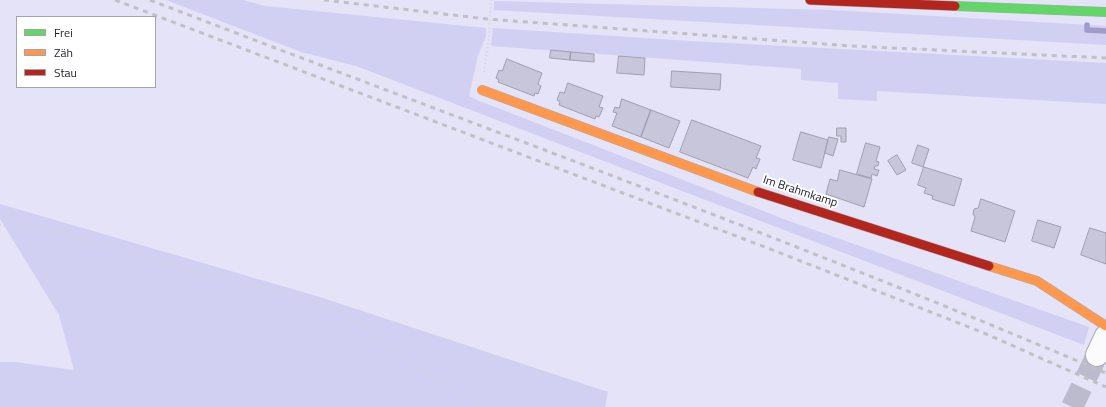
<!DOCTYPE html>
<meta charset="utf-8">
<style>
body{margin:0}
#map{position:relative;width:1106px;height:407px;overflow:hidden;background:#e4e3f7;font-family:"Titillium Web",sans-serif}
canvas{display:block}
.legend{position:absolute;left:16px;top:16px;width:140px;height:72px;box-sizing:border-box;background:#fff;border:1px solid #a4a4a9;margin:0;padding:5px 7px;list-style:none;font-size:12px;color:#1c1b28}
.legend li{display:flex;align-items:center;gap:8px;height:20px}
.legend b{width:20px;border:1px solid #a4a4a9}
</style>
<div id="map">
<canvas width="1106" height="407"></canvas>
<ul class="legend">
<li><b style="height:5px;background:#63d668"></b>Frei</li>
<li><b style="height:5px;background:#ff974d"></b>Zäh</li>
<li><b style="height:5px;background:#b3261e"></b>Stau</li>
</ul>
</div>
<script>
const ctx = document.querySelector('canvas').getContext('2d');
ctx.lineJoin = 'round';
function fill(path, color) { ctx.fillStyle = color; ctx.fill(path, 'evenodd'); }
function trace(path, color, width, dash) { ctx.strokeStyle = color; ctx.lineWidth = width; ctx.lineCap = dash ? 'butt' : 'round'; ctx.setLineDash(dash || []); ctx.stroke(path); }
function write(font, color, halo, rows, align = 'center') {
  ctx.font = font + ' "Titillium Web",sans-serif'; ctx.lineWidth = 4; ctx.setLineDash([]); ctx.textBaseline = 'middle'; ctx.strokeStyle = halo; ctx.fillStyle = color; for (const [text, x, y, turn = 0] of rows) {
    ctx.save(); ctx.translate(x, y); ctx.rotate((+turn || 0) * Math.PI / 180); ctx.textAlign = isNaN(turn) ? turn : align; if (halo) ctx.strokeText(text, 0, 0); ctx.fillText(text, 0, 0); ctx.restore();
  }
}
fill(new Path2D(`
 M 166,0 L 243,0 L 265,6 L 486,28 L 486,36 L 478,56 L 469,96 L 477,100 L 789,221 L 1089,327 L 1084,345 L 356,66 L 301,52 Z
 M 494,1 L 831,10 L 1106,26 L 1106,45 L 494,10 Z
 M 493,28 L 690,41 L 1106,63 L 1106,104 L 877,91 L 877,101 L 838,99 L 838,83 L 801,80 L 801,69 L 491,46 Z
 M 0,204 L 320,297 L 608,392 L 605,407 L 0,407 L 0,362 L 15,362 L 74,370 L 59,315 L 0,219 Z`), '#d1d0f2');
trace(new Path2D(`
 M 1087,25 L 1087,30 L 1106,31`), '#9f9cca', 5.5);
const building = new Path2D(`
 M 551,50 L 571,52 L 570,60 L 550,58 Z
 M 571,52 L 594,54 L 594,62 L 570,60 Z
 M 619,56 L 645,58 L 644,75 L 617,73 Z
 M 507,59 L 542,73 L 538,84 L 541,86 L 538,94 L 535,93 L 534,96 L 498,82 L 499,80 L 496,78 L 499,70 L 502,71 Z
 M 672,71 L 721,74 L 720,90 L 671,87 Z
 M 568,83 L 603,96 L 599,107 L 603,108 L 599,117 L 596,116 L 595,119 L 559,105 L 560,102 L 557,100 L 560,92 L 564,93 Z
 M 622,99 L 651,110 L 641,137 L 612,126 L 617,113 L 613,112 L 615,107 L 619,108 Z
 M 651,110 L 680,121 L 669,148 L 641,137 Z
 M 692,120 L 761,146 L 756,158 L 760,159 L 756,169 L 753,167 L 748,178 L 680,152 Z
 M 837,128 L 846,128 L 846,142 L 841,142 L 841,136 L 837,136 Z
 M 801,132 L 828,140 L 821,168 L 793,160 Z
 M 829,137 L 838,139 L 833,156 L 825,153 Z
 M 866,143 L 880,147 L 876,161 L 879,162 L 878,166 L 875,166 L 874,169 L 879,170 L 877,176 L 872,174 L 871,178 L 857,174 Z
 M 918,145 L 929,149 L 923,167 L 912,163 Z
 M 897,155 L 906,170 L 897,175 L 888,161 Z
 M 924,167 L 962,179 L 954,206 L 932,199 L 933,196 L 924,193 L 926,188 L 918,185 Z
 M 840,170 L 872,179 L 864,207 L 826,194 L 830,179 L 837,181 Z
 M 981,199 L 1015,211 L 1005,242 L 971,231 L 975,217 L 973,214 L 974,209 L 978,208 Z
 M 1038,220 L 1061,227 L 1054,248 L 1032,241 Z
 M 1090,228 L 1106,233 L 1106,264 L 1081,255 Z`);
fill(building, '#c7c6da');
trace(building, '#9f9fae', 1);
trace(new Path2D(`
 M 1072,407 L 1097,355`), '#bcbbce', 22, [22, 11]);
const street = new Path2D(`
 M 1097,355 L 1106,336`);
const fast = new Path2D(`
 M 955,6 L 1106,12`);
const slow = new Path2D(`
 M 482,90 L 758,192
 M 989,266 L 1037,281 L 1106,326`);
const jam = new Path2D(`
 M 810,0 L 955,6
 M 758,192 L 989,266`);
trace(street, '#a9a8b7', 24);
trace(fast, '#a9a8b7', 10);
trace(slow, '#a9a8b7', 10);
trace(jam, '#a9a8b7', 10);
trace(new Path2D(`
 M 484,72 L 489,38 L 491,0
 M 0,225 L 54,231 L 171,265 L 326,303 L 368,330 L 404,360 L 482,407`), '#d4d4da', 2.5, [1, 3]);
trace(street, '#fbfbfe', 22);
trace(fast, '#63d668', 9);
trace(slow, '#ff974d', 9);
trace(jam, '#b3261e', 9);
trace(new Path2D(`
 M 115,0 L 765,247 L 984,333 L 1106,387
 M 150,0 C 469,123 791,239 1106,373
 M 324,0 L 487,19 L 851,46 L 1106,58`), '#c0c0c5', 3, [5, 5]);
write('12px', '#1c1b28', '#fff', [
 ["Im Brahmkamp",800,192,18]
]);
</script>
